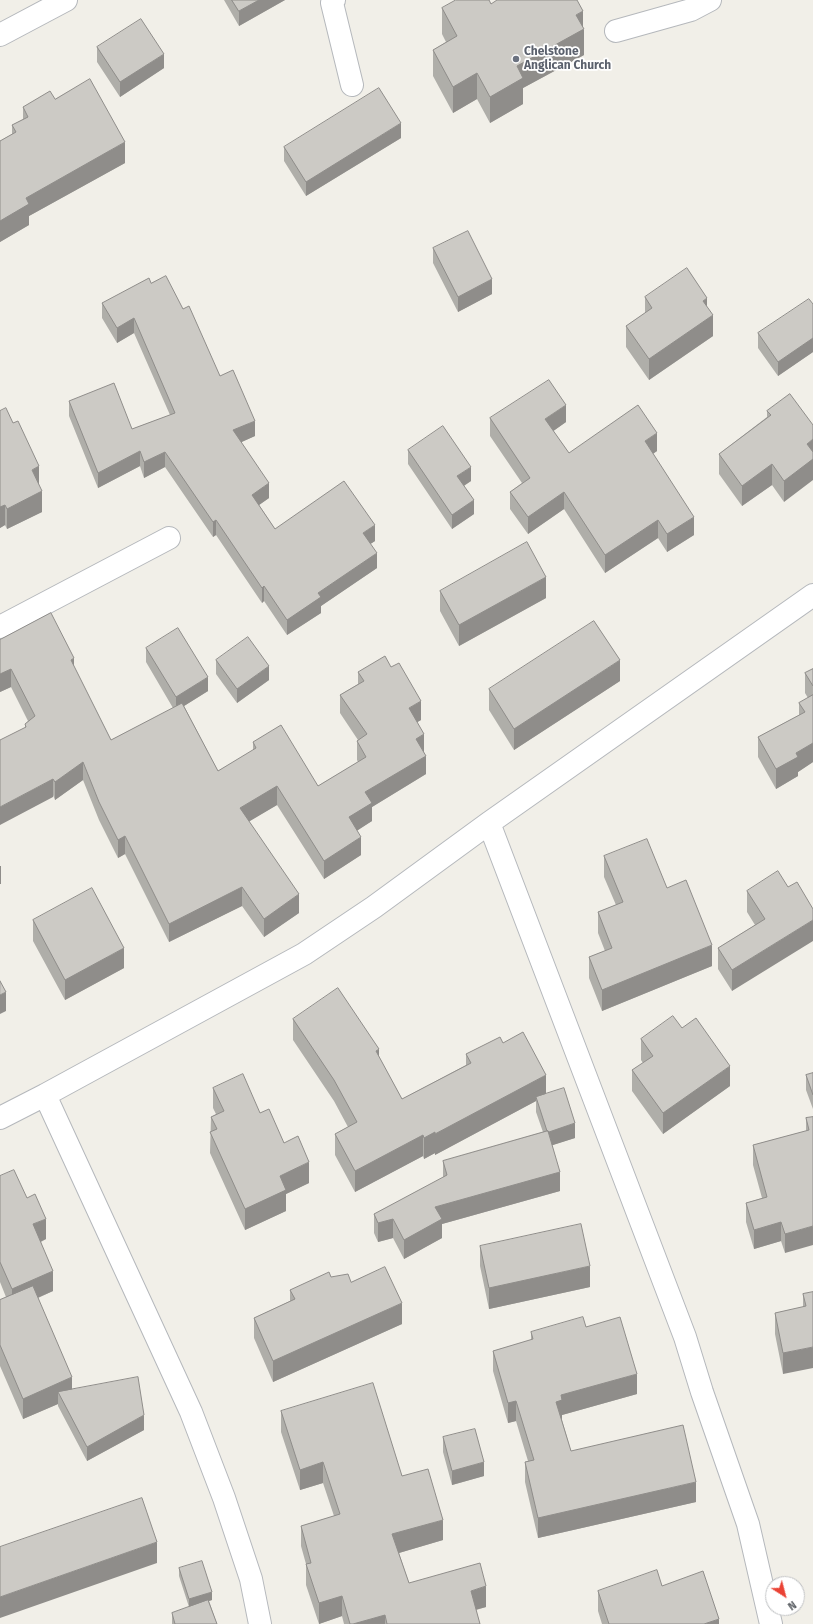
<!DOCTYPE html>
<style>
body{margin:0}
#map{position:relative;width:813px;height:1624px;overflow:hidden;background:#f1efe8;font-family:"Fira Sans",sans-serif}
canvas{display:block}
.north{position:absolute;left:765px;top:1576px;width:40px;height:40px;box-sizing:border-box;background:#fff;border:1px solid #bfc1c3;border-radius:50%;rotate:144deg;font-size:11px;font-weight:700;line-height:16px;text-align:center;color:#5f6368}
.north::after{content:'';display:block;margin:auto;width:14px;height:18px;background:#ea4335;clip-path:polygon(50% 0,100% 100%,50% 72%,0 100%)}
</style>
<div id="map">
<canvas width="813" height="1624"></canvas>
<div class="north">N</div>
</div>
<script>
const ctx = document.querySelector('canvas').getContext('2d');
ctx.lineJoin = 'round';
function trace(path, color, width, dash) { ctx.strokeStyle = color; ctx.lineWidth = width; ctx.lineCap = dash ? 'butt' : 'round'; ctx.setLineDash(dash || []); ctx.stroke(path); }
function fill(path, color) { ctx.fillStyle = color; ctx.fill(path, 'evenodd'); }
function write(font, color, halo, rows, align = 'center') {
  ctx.font = font + ' "Fira Sans",sans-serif'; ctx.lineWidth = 3.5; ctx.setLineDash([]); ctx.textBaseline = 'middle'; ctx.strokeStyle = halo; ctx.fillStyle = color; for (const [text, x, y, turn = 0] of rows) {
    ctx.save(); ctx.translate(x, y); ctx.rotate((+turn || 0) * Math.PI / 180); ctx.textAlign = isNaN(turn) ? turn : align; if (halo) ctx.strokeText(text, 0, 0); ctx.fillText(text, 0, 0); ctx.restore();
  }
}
const minor = new Path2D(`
 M 334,0 L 332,3 L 352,85
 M 616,31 L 691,10 L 710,0
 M 0,35 L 66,0
 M 0,627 L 169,538
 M 489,823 L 685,1337 L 702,1392 L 748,1524 L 771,1624
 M 45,1095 L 191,1412 L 224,1498 L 251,1579 L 260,1624
 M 0,1118 L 45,1095 L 304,954 L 374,907 L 489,823 L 813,595`);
trace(minor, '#b5b8bc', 24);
trace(minor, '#fff', 22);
fill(new Path2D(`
 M 224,0 L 285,0 L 239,26 Z
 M 491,4 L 583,27 L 584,55 L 523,88 L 523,104 L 490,123 L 477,99 L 453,113 L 433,76 L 433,50 L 446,42 L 442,34 L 442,8 Z
 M 97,47 L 164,68 L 120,97 L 97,62 Z
 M 55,99 L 125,163 L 29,216 L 29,225 L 0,242 L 0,141 L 12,134 L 12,125 L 23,119 L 23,107 Z
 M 401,138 L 306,196 L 284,161 L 284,147 Z
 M 433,248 L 492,294 L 458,312 L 433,263 Z
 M 151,283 L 183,309 L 220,376 L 255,436 L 241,442 L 269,498 L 259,505 L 275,529 L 375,541 L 370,544 L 377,568 L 321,606 L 321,613 L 287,635 L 264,601 L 262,603 L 216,535 L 213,537 L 165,467 L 144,478 L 140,466 L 98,488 L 69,416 L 69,401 L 132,429 L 170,415 L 134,333 L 117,343 L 102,318 L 102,303 Z
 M 645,297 L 707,307 L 713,336 L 649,380 L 626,347 L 626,326 L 645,313 Z
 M 813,304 L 813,352 L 778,376 L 758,348 L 758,333 Z
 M 790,394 L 784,502 L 772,485 L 742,506 L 719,474 L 719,454 L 767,417 L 767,411 Z
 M 0,411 L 39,486 L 42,512 L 7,529 L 5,525 L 0,528 Z
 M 490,418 L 566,422 L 553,431 L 569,453 L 657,451 L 653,454 L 694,535 L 667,552 L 658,538 L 605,573 L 564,509 L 528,534 L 510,509 L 510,492 L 522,483 L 490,436 Z
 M 408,450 L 471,481 L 464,486 L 474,514 L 452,529 L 408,464 Z
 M 440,591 L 546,598 L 459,646 L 440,611 Z
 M 0,640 L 74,667 L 111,740 L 173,708 L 146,662 L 146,648 L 208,691 L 184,706 L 218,771 L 253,751 L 253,742 L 318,786 L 358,762 L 357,760 L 357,741 L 358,740 L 340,713 L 340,695 L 358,684 L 358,672 L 421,720 L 417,722 L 424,752 L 426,774 L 372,807 L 372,821 L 357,830 L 361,855 L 324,879 L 277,805 L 249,821 L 299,913 L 264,937 L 242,906 L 169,942 L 125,854 L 118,858 L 99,820 L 83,780 L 55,800 L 25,727 L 25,724 L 28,721 L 11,687 L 0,692 Z
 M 216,660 L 269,680 L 237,703 L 216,674 Z
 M 813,669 L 813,762 L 798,772 L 798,776 L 776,789 L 758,757 L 758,737 L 799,715 L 799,703 L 808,698 L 805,693 L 805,673 Z
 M 620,681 L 514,750 L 489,710 L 489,689 Z
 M 604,856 L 712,966 L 602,1011 L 589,978 L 589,957 L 605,951 L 598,933 L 598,912 L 616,905 L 604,877 Z
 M 788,887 L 732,991 L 718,969 L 718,948 L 755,925 L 747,912 L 747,891 Z
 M 33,920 L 124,968 L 65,1000 L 33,941 Z
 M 293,1019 L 379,1057 L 402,1099 L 466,1065 L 466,1054 L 503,1043 L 546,1094 L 575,1138 L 552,1145 L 560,1191 L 442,1224 L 442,1238 L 404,1259 L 393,1238 L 378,1242 L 374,1233 L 374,1214 L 443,1178 L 443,1161 L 543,1132 L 536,1112 L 536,1101 L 435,1155 L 435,1153 L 424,1159 L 423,1156 L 355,1192 L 335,1155 L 335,1134 L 348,1127 L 334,1101 L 293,1040 Z
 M 682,1028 L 730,1086 L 663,1134 L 632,1091 L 632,1070 L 643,1063 L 641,1060 L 641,1039 Z
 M 813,1073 L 813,1109 L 806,1090 L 806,1075 Z
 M 213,1088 L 260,1113 L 284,1143 L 309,1183 L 286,1194 L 286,1211 L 245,1230 L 210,1153 L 211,1117 L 216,1114 L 213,1108 Z
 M 813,1117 L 785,1253 L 781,1241 L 754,1249 L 746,1222 L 746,1203 L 762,1198 L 753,1165 L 753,1145 L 806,1131 L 806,1118 Z
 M 0,1176 L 46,1239 L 41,1242 L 53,1291 L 38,1298 L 72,1389 L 144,1430 L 87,1461 L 58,1406 L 58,1404 L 23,1419 L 0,1366 L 0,1300 L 6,1297 L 0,1282 Z
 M 480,1246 L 590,1287 L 489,1309 L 480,1266 Z
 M 331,1277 L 351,1282 L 402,1324 L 273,1382 L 254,1338 L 254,1318 L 290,1301 L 290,1290 Z
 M 813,1292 L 783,1374 L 775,1334 L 775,1313 L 803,1307 L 803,1294 Z
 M 586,1327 L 637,1394 L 562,1415 L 562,1420 L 571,1451 L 696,1502 L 538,1538 L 525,1482 L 525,1462 L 528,1461 L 516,1421 L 508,1423 L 493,1371 L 493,1351 L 531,1340 L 531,1332 Z
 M 281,1411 L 402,1476 L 443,1540 L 399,1553 L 409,1583 L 486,1607 L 476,1610 L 480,1624 L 344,1624 L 342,1616 L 319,1624 L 306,1585 L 306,1564 L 301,1546 L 301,1526 L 334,1516 L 323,1483 L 300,1490 L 281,1432 Z
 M 443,1437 L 484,1476 L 452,1485 L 443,1452 Z
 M 179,1568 L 212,1600 L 209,1601 L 217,1624 L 172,1624 L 172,1613 L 189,1607 L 179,1576 Z
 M 662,1586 L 719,1624 L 602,1624 L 598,1611 L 598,1591 Z`), '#afaea9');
fill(new Path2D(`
 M 259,0 L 285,0 L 239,26 L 239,11 Z
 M 583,11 L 583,30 L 584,29 L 584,55 L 523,88 L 523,104 L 490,123 L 490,97 L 517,66 L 576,15 Z
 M 164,54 L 164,68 L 120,97 L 120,82 Z
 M 477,73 L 477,99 L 453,113 L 453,87 Z
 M 401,123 L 401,138 L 306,196 L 306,182 Z
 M 125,142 L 125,163 L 29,216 L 29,225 L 0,242 L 0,221 L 26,198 Z
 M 492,279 L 492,294 L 458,312 L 458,297 Z
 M 707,298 L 707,318 L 703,301 Z
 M 713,315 L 713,336 L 649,380 L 649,359 Z
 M 134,318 L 134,333 L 117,343 L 117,328 Z
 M 813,338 L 813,352 L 778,376 L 778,362 Z
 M 566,405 L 566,422 L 545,437 L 545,419 Z
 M 255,421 L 255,436 L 233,446 L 233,430 Z
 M 657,433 L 657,451 L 645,459 L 645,441 Z
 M 813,439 L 813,480 L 784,502 L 784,481 L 807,444 Z
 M 140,451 L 140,466 L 98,488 L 98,473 Z
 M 165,452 L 165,467 L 144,478 L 144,462 Z
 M 772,464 L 772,485 L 742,506 L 742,486 Z
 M 39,466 L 39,487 L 32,470 Z
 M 471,467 L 471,481 L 457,490 L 457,476 Z
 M 269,483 L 269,498 L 252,510 L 252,495 Z
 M 42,491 L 42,512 L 7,529 L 7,509 Z
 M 564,492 L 564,509 L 528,534 L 528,517 Z
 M 474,500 L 474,514 L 452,529 L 452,515 Z
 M 5,505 L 5,525 L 0,528 L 0,507 Z
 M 694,517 L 694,535 L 667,552 L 667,534 Z
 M 216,520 L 216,535 L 213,537 L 213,522 Z
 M 658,520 L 658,538 L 605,573 L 605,555 Z
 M 375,525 L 375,541 L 363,549 L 363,533 Z
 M 377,553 L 377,568 L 321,606 L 321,613 L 287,635 L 287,620 L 318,593 Z
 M 546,577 L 546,598 L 459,646 L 459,625 Z
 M 264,586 L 264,601 L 262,603 L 262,588 Z
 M 74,658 L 74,677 L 71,660 Z
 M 620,660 L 620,681 L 514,750 L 514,729 Z
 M 269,666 L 269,680 L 237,703 L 237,689 Z
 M 11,669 L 11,687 L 0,692 L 0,674 Z
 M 208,677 L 208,691 L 176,711 L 176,697 Z
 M 421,701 L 421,720 L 409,727 L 409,708 Z
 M 424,734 L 424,752 L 416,757 L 416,739 Z
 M 813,743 L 813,762 L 798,772 L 798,776 L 776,789 L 776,769 L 796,753 Z
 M 426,756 L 426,774 L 372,807 L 372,821 L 349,836 L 349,817 L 365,792 Z
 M 83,762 L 83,780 L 55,800 L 55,782 Z
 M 53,779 L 53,797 L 0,825 L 0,807 Z
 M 277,786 L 277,805 L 240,827 L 240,808 Z
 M 125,836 L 125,854 L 118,858 L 118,840 Z
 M 361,837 L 361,855 L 324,879 L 324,861 Z
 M 0,866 L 1,866 L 1,884 L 0,884 Z
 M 242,887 L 242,906 L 169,942 L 169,924 Z
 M 299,894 L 299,913 L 264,937 L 264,919 Z
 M 813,920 L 813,941 L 732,991 L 732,970 Z
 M 712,945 L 712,966 L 602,1011 L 602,990 Z
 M 124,948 L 124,968 L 65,1000 L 65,980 Z
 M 6,992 L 6,1011 L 0,1014 L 0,995 Z
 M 379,1049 L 379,1070 L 376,1051 Z
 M 730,1066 L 730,1086 L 663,1134 L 663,1113 Z
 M 546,1075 L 546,1096 L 536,1097 L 536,1101 L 435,1155 L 435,1134 Z
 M 575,1123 L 575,1138 L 547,1147 L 547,1132 Z
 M 435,1132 L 435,1153 L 424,1159 L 424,1138 Z
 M 423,1135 L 423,1156 L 355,1192 L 355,1171 Z
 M 309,1162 L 309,1183 L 286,1194 L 286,1211 L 245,1230 L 245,1209 L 280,1176 Z
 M 560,1172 L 560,1191 L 442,1224 L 442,1238 L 404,1259 L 404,1240 L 435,1207 Z
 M 46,1219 L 46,1239 L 33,1245 L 33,1224 Z
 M 393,1219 L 393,1238 L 378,1242 L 378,1223 Z
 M 781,1222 L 781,1241 L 754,1249 L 754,1230 Z
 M 813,1226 L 813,1245 L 785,1253 L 785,1234 Z
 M 590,1266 L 590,1287 L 489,1309 L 489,1288 Z
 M 53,1271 L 53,1291 L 12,1309 L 12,1289 Z
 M 402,1303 L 402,1324 L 273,1382 L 273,1361 Z
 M 813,1347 L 813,1368 L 783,1374 L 783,1353 Z
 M 637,1374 L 637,1394 L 562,1415 L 562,1420 L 556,1422 L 556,1402 L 561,1395 Z
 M 72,1377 L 72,1397 L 58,1392 L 58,1404 L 23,1419 L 23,1399 Z
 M 516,1401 L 516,1421 L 508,1423 L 508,1403 Z
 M 144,1415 L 144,1430 L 87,1461 L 87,1447 Z
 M 323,1462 L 323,1483 L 300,1490 L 300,1470 Z
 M 484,1462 L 484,1476 L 452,1485 L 452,1471 Z
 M 696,1482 L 696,1502 L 538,1538 L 538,1518 Z
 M 443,1520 L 443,1540 L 392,1555 L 392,1534 Z
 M 157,1542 L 157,1563 L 0,1618 L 0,1597 Z
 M 486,1586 L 486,1607 L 471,1611 L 471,1591 Z
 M 212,1592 L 212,1600 L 189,1607 L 189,1599 Z
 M 342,1596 L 342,1616 L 319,1624 L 319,1603 Z
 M 385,1615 L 385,1624 L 353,1624 Z
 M 719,1619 L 719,1624 L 704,1624 Z`), '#8f8d8a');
const building = new Path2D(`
 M 232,0 L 259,0 L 239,11 Z
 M 456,0 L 489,0 L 491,4 L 497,0 L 577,0 L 583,11 L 576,15 L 584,29 L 517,66 L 523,78 L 490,97 L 477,73 L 453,87 L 433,50 L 457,36 L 442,8 Z
 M 141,19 L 164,54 L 120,82 L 97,47 Z
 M 90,79 L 125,142 L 26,198 L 29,204 L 0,221 L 0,141 L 16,132 L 12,125 L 28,117 L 23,107 L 50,91 L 55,99 Z
 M 379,88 L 401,123 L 306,182 L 284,147 Z
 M 468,231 L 492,279 L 458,297 L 433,248 Z
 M 687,268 L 707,298 L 703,301 L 713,315 L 649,359 L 626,326 L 652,308 L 645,297 Z
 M 166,276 L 183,309 L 189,306 L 220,376 L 233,370 L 255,421 L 233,430 L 269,483 L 252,495 L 275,529 L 344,481 L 375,525 L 363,533 L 377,553 L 318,593 L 321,597 L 287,620 L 264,586 L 262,588 L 216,520 L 213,522 L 165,452 L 144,462 L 140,451 L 98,473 L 69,401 L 114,383 L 132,429 L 175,413 L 134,318 L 117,328 L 102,303 L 149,278 L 151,283 Z
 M 809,299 L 813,304 L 813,338 L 778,362 L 758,333 Z
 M 549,380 L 566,405 L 545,419 L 569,453 L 638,405 L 657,433 L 645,441 L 694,517 L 667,534 L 658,520 L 605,555 L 564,492 L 528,517 L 510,492 L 530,478 L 490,418 Z
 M 790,394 L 813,425 L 813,439 L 807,444 L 813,452 L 813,459 L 784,481 L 772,464 L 742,486 L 719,454 L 771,415 L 767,411 Z
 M 6,408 L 13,423 L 18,421 L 39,466 L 32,470 L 42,491 L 7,509 L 5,505 L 0,507 L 0,411 Z
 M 443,426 L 471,467 L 457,476 L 474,500 L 452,515 L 408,450 Z
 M 527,542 L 546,577 L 459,625 L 440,591 Z
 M 51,613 L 74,658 L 71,660 L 111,740 L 182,703 L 218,771 L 256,748 L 253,742 L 281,725 L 318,786 L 366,757 L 357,741 L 367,734 L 340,695 L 364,681 L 358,672 L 385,656 L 391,667 L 399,663 L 421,701 L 409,708 L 424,734 L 416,739 L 426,756 L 365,792 L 372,803 L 349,817 L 361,837 L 324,861 L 277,786 L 240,808 L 299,894 L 264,919 L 242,887 L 169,924 L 125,836 L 118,840 L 99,802 L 83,762 L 55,782 L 53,779 L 0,807 L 0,740 L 26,727 L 25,724 L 35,716 L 11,669 L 0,674 L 0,640 Z
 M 594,621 L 620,660 L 514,729 L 489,689 Z
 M 178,628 L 208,677 L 176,697 L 146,648 Z
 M 248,637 L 269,666 L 237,689 L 216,660 Z
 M 813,669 L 813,686 L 805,673 Z
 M 813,695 L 813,743 L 796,753 L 798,757 L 776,769 L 758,737 L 805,712 L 799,703 Z
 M 647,839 L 667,888 L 686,880 L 712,945 L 602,990 L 589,957 L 612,948 L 598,912 L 623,902 L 604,856 Z
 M 778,871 L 788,887 L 797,882 L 813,909 L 813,920 L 732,970 L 718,948 L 765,919 L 747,891 Z
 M 92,888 L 124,948 L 65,980 L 33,920 Z
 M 0,981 L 6,992 L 0,995 Z
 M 338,988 L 379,1049 L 376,1051 L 402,1099 L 471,1063 L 466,1054 L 500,1037 L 503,1043 L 523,1032 L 546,1075 L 435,1134 L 435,1132 L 424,1138 L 423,1135 L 355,1171 L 335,1134 L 357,1122 L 334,1080 L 293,1019 Z
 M 673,1016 L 682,1028 L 696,1018 L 730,1066 L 663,1113 L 632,1070 L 653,1056 L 641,1039 Z
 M 813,1073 L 813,1095 L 806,1075 Z
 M 243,1074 L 260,1113 L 269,1109 L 284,1143 L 298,1136 L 309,1162 L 280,1176 L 286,1190 L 245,1209 L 210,1132 L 217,1129 L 211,1117 L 224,1111 L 213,1088 Z
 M 564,1088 L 575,1123 L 549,1132 L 548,1131 L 547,1131 L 536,1097 Z
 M 813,1117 L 813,1226 L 785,1234 L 781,1222 L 754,1230 L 746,1203 L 767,1197 L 753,1145 L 809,1130 L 806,1118 Z
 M 548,1131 L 560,1172 L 435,1207 L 442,1219 L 404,1240 L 393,1219 L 378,1223 L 374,1214 L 447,1175 L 443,1161 Z
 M 14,1170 L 27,1198 L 35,1194 L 46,1219 L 33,1224 L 53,1271 L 12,1289 L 0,1262 L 0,1176 Z
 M 581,1224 L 590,1266 L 489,1288 L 480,1246 Z
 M 385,1267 L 402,1303 L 273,1361 L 254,1318 L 295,1299 L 290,1290 L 329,1272 L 331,1277 L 348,1274 L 351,1282 Z
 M 33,1286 L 72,1377 L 23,1399 L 0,1345 L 0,1300 Z
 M 813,1292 L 813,1347 L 783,1353 L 775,1313 L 806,1306 L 803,1294 Z
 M 583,1317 L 586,1327 L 620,1317 L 637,1374 L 561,1395 L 562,1400 L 556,1402 L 571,1451 L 683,1425 L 696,1482 L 538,1518 L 525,1462 L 534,1460 L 516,1401 L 508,1403 L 493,1351 L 533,1339 L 531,1332 Z
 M 138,1377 L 144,1415 L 87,1447 L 58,1392 Z
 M 373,1383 L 402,1476 L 428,1469 L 443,1520 L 392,1534 L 409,1583 L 480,1563 L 486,1586 L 471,1591 L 480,1624 L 387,1624 L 385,1615 L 353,1624 L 350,1624 L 342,1596 L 319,1603 L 306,1564 L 311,1563 L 301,1526 L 340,1514 L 323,1462 L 300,1470 L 281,1411 Z
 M 475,1429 L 484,1462 L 452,1471 L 443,1437 Z
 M 142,1498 L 157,1542 L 0,1597 L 0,1547 Z
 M 202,1561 L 212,1592 L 189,1599 L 179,1568 Z
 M 657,1570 L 662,1586 L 703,1571 L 719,1619 L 704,1624 L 609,1624 L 598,1591 Z
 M 208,1600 L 217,1624 L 175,1624 L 172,1613 Z`);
fill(building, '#cccac5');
trace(building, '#8f8d8a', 1);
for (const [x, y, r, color] of [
 [516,59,4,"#6b7280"]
]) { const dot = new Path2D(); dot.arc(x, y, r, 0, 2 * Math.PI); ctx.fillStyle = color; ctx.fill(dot); trace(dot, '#fff', 1.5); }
write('bold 12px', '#5b616d', '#fff', [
 ["Chelstone",524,52],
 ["Anglican Church",524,66]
], 'left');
</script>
